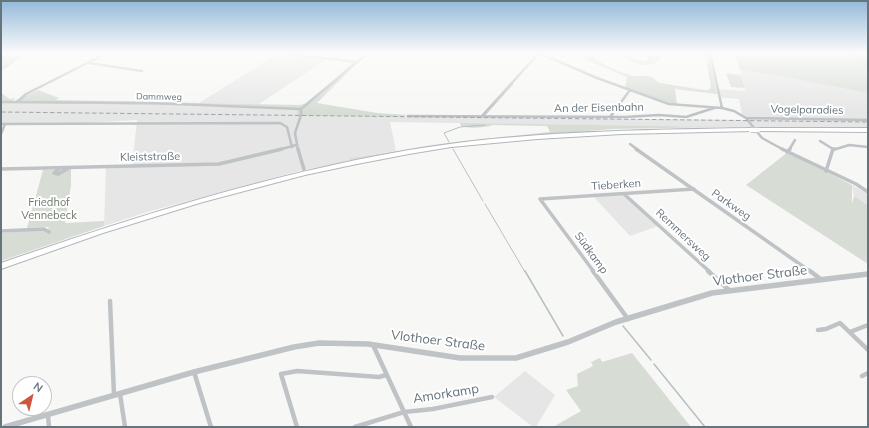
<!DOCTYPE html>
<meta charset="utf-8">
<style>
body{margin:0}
#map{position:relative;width:869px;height:428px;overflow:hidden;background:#f7f7f5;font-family:Mulish,sans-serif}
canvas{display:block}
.frame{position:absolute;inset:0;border:2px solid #66747c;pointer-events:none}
.north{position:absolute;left:12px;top:376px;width:40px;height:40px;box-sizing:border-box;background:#fff;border:1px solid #c2c7cb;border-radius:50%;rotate:35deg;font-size:11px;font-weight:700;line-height:16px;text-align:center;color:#66747c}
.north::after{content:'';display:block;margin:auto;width:14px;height:18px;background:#cd563f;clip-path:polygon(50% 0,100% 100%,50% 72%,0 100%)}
</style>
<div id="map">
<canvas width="869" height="428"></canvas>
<div class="frame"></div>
<div class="north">N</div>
</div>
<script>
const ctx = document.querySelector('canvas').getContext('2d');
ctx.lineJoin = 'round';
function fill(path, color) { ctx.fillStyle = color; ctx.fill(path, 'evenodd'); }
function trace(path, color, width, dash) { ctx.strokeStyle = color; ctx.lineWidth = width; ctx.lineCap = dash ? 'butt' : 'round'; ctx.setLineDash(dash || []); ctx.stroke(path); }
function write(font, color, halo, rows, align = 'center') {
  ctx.font = font + ' Mulish,sans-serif'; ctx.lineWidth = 4; ctx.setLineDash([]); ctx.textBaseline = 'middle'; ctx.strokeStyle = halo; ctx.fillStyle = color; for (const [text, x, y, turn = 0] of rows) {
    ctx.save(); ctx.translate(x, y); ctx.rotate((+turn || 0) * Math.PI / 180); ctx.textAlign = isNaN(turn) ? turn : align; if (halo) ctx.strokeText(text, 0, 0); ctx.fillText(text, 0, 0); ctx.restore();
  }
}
fill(new Path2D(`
 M 279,53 L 327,59 L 259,104 L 199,103 Z
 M 740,70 L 789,78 L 868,93 L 868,127 L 757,128 L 390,122 L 396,151 L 350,158 L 350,161 L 299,171 L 147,212 L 104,226 L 106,168 L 132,167 L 137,120 L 85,123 L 1,123 L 1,103 L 257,107 L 297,110 L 298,116 L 748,120 L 742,114 L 739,99 L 718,97 L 717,89 L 746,91 Z
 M 852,185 L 868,194 L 868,205 L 854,196 Z
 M 623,195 L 658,226 L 630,236 L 593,196 Z
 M 525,371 L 555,395 L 536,427 L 533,427 L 494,397 Z`), '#e5e6e5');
fill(new Path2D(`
 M 8,53 L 28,53 L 1,71 L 1,56 Z
 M 588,53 L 596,53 L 594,57 C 599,64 623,73 632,76 C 640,77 646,74 654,78 L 656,81 L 660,83 L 704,90 L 708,90 L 711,87 L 706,59 L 704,57 C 696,54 673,51 666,54 C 661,57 658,62 653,64 C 645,67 632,63 626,58 L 624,53 L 631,53 L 632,59 L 647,61 L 647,53 L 709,53 L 717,94 L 675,89 L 677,105 L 625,88 L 627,77 L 584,59 Z
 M 713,53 L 868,53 L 868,93 L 789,78 L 740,70 L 736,58 Z
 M 350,61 L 358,62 L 317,103 L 377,113 L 408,115 L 401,117 L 297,116 L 297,110 L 257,107 L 1,103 L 1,99 L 2,98 L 1,93 L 10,99 L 15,98 L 12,102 L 38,90 L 59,98 L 56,100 L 300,105 L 306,103 L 336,78 L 351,64 Z
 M 726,73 L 741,75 L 745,88 L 731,87 Z
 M 460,123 L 724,127 L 613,129 L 551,134 L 476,141 L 350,161 L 350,158 L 476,140 L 550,132 L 547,126 L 493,125 C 483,128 471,129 461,126 Z
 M 788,152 L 852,185 L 852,204 L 854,196 L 868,205 L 868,264 L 746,185 Z
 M 71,169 L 71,185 L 65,223 L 104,221 L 104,226 L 1,261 L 1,233 L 49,229 L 48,227 L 27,228 L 43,170 Z
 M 632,353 L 691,427 L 553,427 L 581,411 L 566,390 L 578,386 L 577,374 L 593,366 L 591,362 L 600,358 L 602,362 Z`), '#d7dcd5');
trace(new Path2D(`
 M 1,70 L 26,53
 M 485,115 L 513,84
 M 449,142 L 444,133 L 460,127 L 485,125
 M 453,149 L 483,201
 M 485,204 L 525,272`), '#b6c1c4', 1);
trace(new Path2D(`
 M 525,271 L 563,336
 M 623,326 L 651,360
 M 654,364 L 705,427`), '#b6c1c4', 1.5);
const primary = new Path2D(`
 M 751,128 L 753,129 L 753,131 L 622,134 L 537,139 L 451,147 L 409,154 L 357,164 L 305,175 L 203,202 L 103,233 L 1,269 L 1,263 C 134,217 270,174 409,150 C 522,131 637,130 751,128 Z
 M 758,128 L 868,128 L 868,132 L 756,131 L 756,129 Z`);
trace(primary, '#b3b7ba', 2);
trace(new Path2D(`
 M 284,53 L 356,62
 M 539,53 L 597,78 L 669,104 L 722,108 L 734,111 L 746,118 L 762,138 L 784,150
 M 703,53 L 710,54
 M 710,53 L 722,108
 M 854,53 L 868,65
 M 89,63 L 142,71
 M 1,102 L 150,103 L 301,109
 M 17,102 L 26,94 L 107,53
 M 301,109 L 368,53
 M 408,116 L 625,117 L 659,115 L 686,117 L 714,108
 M 481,117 L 539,53
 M 610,117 L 630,90
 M 746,118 L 868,120
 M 1,124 L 280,123 L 287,127 L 292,147
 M 1,134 L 5,124
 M 820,141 L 833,149
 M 630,144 L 638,150
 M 278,150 L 296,145
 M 298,150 L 295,133 L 301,115 L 301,109
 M 789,150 L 795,140
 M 833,150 L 849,145 L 868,147`), '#bfc3c6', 2.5);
trace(new Path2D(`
 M 298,149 L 305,173
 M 636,149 L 811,272
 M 782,149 L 856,184 L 868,192
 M 787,152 L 790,149
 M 60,168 L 54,173 L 58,174 L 69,168
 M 1,169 L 219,164 L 282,149
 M 826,171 L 833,149 L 835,149
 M 624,194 L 710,272
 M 540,199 L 694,189
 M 540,199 L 594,272
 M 1,231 L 44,229 L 49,232`), '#bfc3c6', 3.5);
trace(new Path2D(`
 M 593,271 L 628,319
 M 708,271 L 729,290
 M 810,271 L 822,280
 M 110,301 L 114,395
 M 818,330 L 826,329 L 840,323 L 868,350
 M 850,332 L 868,325
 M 373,345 L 411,427
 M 194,372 L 211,427
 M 862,376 L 868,373
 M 120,394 L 125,427
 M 48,415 L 49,427
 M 297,427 L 281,374 L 297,371 L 379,377 L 386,375
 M 355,427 L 404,412 L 433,409 L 492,397`), '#bfc3c6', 4.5);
trace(new Path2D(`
 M 5,427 L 194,372 L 294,347 L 319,343 L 368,344 L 460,358 L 516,358 L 568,342 L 616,322 L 712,293 L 868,274`), '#bfc3c6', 5.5);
fill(primary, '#fff');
trace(new Path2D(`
 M 1,112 L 868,122`), '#9fa6aa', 1, [4.5, 2.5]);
const primaryBridge = new Path2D(`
 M 751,130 L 758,130`);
trace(primaryBridge, '#b3b7ba', 6, []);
trace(primaryBridge, '#fff', 4.5);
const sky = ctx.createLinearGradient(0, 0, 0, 113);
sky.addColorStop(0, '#94b9da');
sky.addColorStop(0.47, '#fbfbfa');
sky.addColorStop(1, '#fbfbfa00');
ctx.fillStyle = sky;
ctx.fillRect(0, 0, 869, 113);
write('9px', '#66747c', '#fff', [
 ["Dammweg",159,97,1]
]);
write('11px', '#66747c', '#fff', [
 ["An der Eisenbahn",599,108,-1],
 ["Vogelparadies",807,110,1],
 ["Kleiststraße",150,157,-1],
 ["Tieberken",616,185,-4],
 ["Parkweg",731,205,35],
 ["Remmersweg",683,235,43],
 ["Südkamp",591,253,54]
]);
write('11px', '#6d7a68', '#fff', [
 ["Friedhof",49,203],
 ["Vennebeck",49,216]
]);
write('13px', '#66747c', '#fff', [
 ["Vlothoer Straße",760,276,-7],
 ["Vlothoer Straße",438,341,7],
 ["Amorkamp",446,394,-9]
]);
</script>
